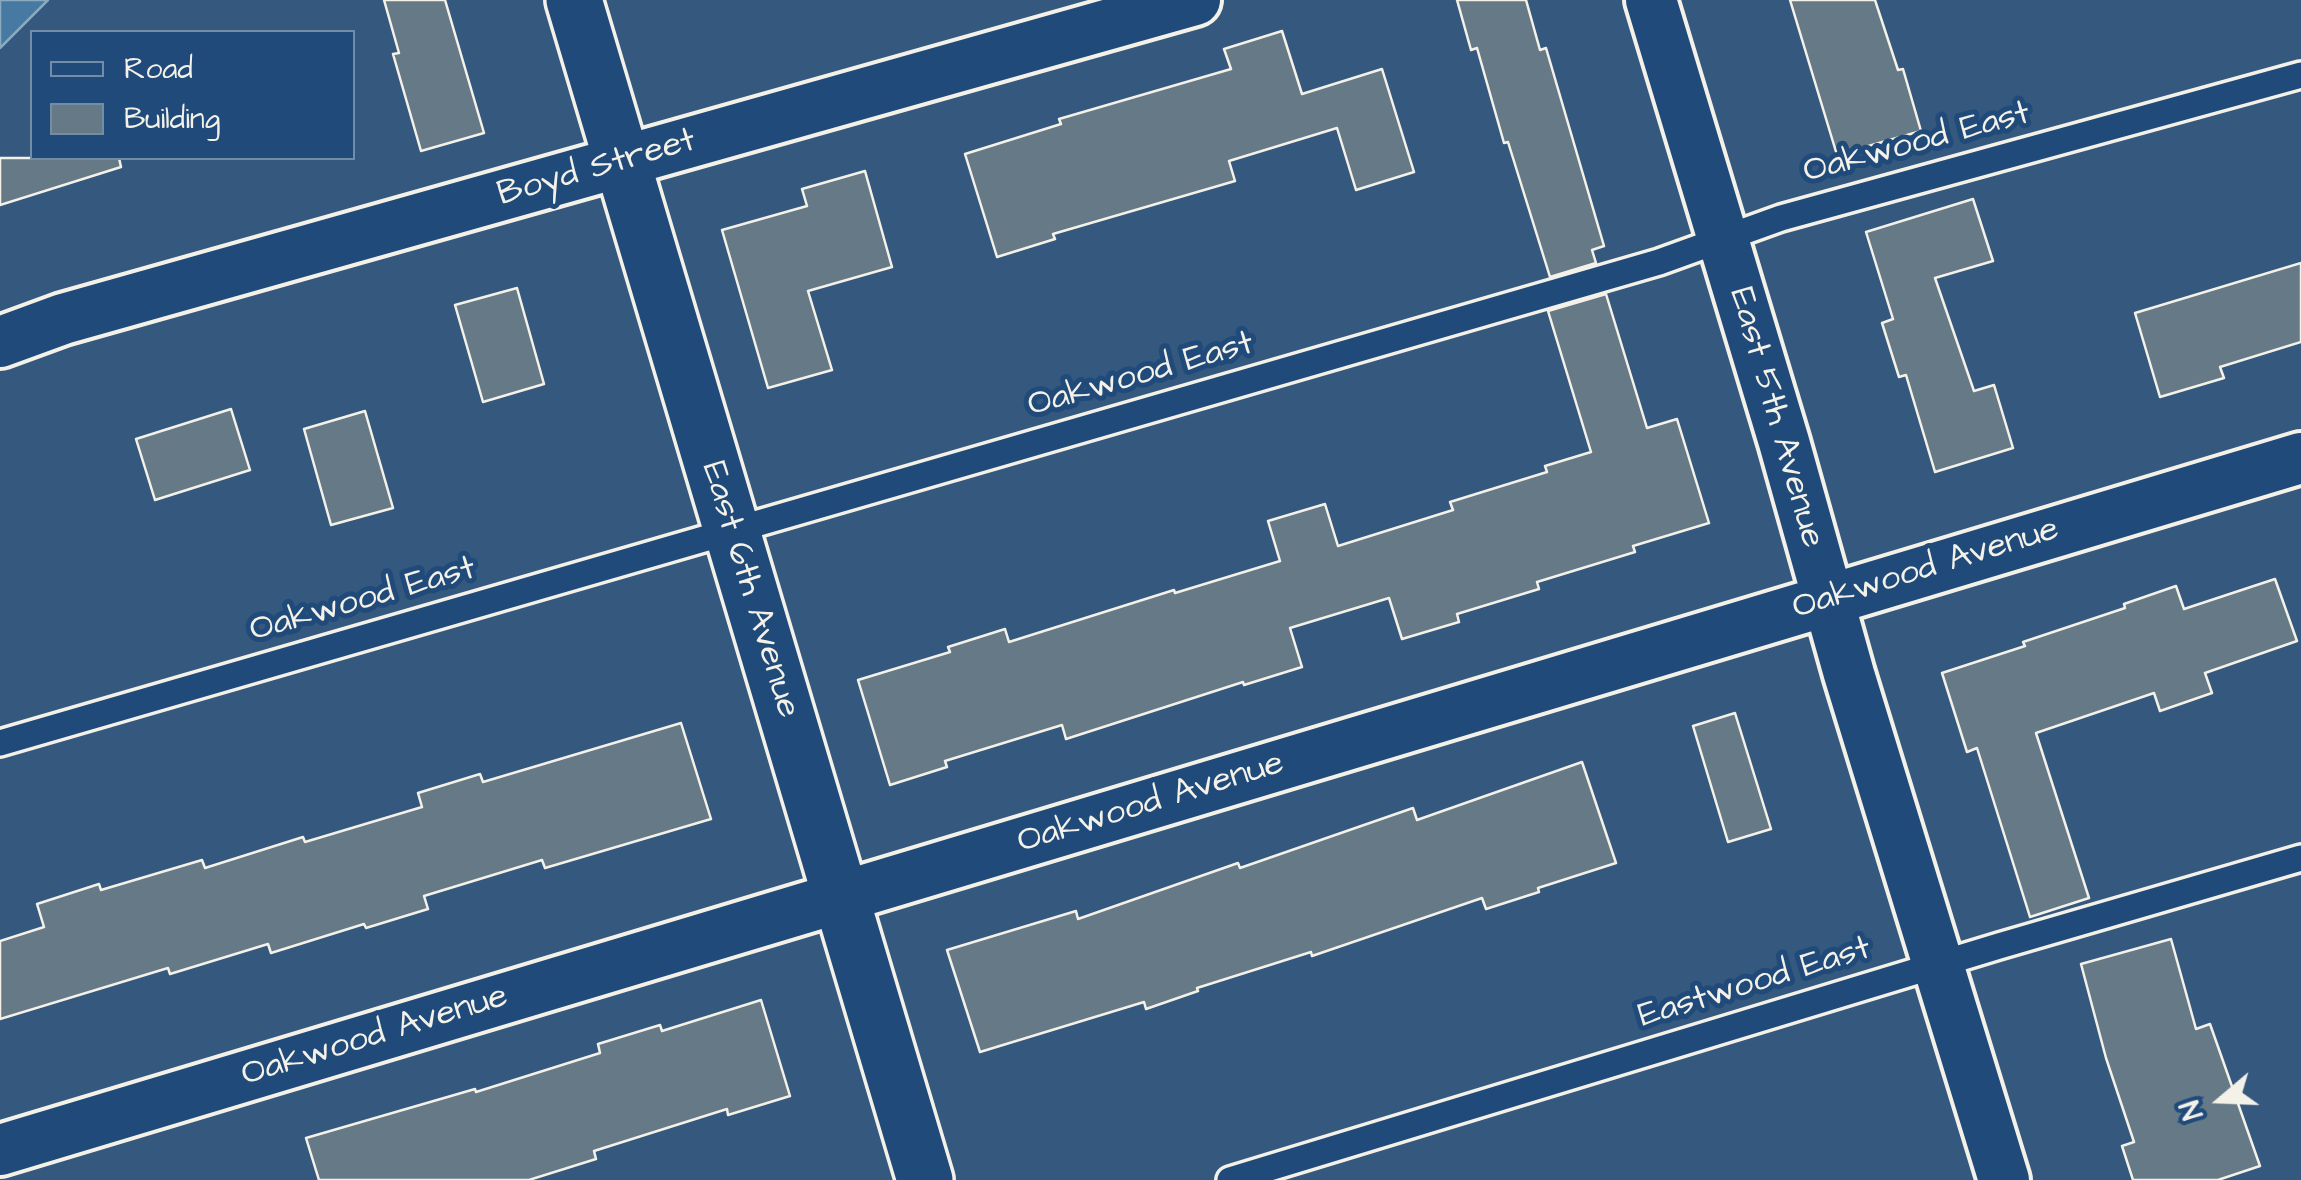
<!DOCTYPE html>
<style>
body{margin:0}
#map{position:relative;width:2301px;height:1180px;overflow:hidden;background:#34587e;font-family:"Architects Daughter",sans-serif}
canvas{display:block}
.legend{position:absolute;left:30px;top:30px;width:325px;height:130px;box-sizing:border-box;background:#1f4a7a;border:2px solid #748da6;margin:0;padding:12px 18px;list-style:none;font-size:30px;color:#f4f1e8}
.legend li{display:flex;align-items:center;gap:20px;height:50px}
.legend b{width:50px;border:2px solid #748da6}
.north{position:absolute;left:2171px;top:1050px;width:100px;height:100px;-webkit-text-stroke:8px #1f4a7a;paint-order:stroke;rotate:251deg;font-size:28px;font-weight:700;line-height:40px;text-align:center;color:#f4f1e8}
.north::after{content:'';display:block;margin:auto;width:35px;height:45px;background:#f4f1e8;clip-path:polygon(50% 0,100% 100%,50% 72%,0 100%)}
</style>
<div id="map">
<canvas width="2301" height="1180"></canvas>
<ul class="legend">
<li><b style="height:12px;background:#1f4a7a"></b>Road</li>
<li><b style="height:28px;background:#657987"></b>Building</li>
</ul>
<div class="north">N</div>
</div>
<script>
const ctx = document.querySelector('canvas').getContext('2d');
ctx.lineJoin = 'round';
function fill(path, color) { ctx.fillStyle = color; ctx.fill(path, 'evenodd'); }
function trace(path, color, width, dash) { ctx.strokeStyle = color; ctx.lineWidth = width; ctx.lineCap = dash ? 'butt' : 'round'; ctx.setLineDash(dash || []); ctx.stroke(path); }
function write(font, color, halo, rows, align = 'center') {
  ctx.font = font + ' "Architects Daughter",sans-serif'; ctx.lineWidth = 10; ctx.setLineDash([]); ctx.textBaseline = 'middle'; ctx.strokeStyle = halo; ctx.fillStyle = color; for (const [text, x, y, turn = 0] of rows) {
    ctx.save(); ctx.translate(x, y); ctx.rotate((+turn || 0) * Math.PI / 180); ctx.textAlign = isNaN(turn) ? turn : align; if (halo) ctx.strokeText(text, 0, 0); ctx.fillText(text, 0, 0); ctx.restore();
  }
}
const water = new Path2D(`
 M 0,0 L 48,0 L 0,48 Z`);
fill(water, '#467aa3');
trace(water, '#8caabf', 2.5);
const building = new Path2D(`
 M 384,0 L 445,0 L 484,133 L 421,151 L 393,54 L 399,53 Z
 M 1457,0 L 1526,0 L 1540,50 L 1546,48 L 1604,246 L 1592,250 L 1596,263 L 1550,277 L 1508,142 L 1504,143 L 1477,48 L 1471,50 Z
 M 1790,0 L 1875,0 L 1898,70 L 1903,69 L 1921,131 L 1837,155 Z
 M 1282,31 L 1302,94 L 1382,69 L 1414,172 L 1356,190 L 1337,128 L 1229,161 L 1235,181 L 1053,234 L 1055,239 L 997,257 L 965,154 L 1061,124 L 1059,119 L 1231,69 L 1224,49 Z
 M 0,158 L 119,158 L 121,167 L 0,205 Z
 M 865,171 L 892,267 L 808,291 L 832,370 L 768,388 L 722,230 L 807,206 L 802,189 Z
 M 1973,199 L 1993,261 L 1935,278 L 1974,391 L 1994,385 L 2013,448 L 1935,472 L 1906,375 L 1899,377 L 1882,323 L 1893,319 L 1866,232 Z
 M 2301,263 L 2301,342 L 2220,367 L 2224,378 L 2160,397 L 2135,313 Z
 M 517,288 L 544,384 L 483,402 L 455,305 Z
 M 1606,294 L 1647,428 L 1677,419 L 1709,523 L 1633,546 L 1635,552 L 1537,582 L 1539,589 L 1457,614 L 1459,622 L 1402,639 L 1389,598 L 1290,628 L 1302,667 L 1244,685 L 1243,682 L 1066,739 L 1062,725 L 945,761 L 947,767 L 890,785 L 858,680 L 950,652 L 948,647 L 1005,629 L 1009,642 L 1174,590 L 1175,593 L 1280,561 L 1268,521 L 1325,504 L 1338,546 L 1453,510 L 1450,502 L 1547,472 L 1545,466 L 1591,452 L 1548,311 Z
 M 231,409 L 250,470 L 155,500 L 136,439 Z
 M 365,411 L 393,508 L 331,525 L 304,429 Z
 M 2275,579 L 2297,641 L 2205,673 L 2212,693 L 2160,711 L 2154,693 L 2036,733 L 2089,898 L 2030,917 L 1977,748 L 1967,752 L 1942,673 L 2025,646 L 2023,642 L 2125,608 L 2124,604 L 2176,586 L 2184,609 Z
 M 1735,713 L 1771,829 L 1728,842 L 1693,726 Z
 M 681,723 L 711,819 L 545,868 L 542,860 L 424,896 L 428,909 L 366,928 L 364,924 L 271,953 L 268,944 L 170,974 L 168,968 L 0,1019 L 0,941 L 44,927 L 37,904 L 99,884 L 101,890 L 202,860 L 205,868 L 303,837 L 305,842 L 422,807 L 418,793 L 480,774 L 483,782 Z
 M 1582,762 L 1616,863 L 1538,888 L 1539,892 L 1486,909 L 1482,898 L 1312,956 L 1311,952 L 1197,988 L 1198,991 L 1146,1009 L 1144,1002 L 980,1052 L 947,950 L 1076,911 L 1078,919 L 1238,863 L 1240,868 L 1413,808 L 1417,820 Z
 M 2171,939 L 2196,1029 L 2210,1024 L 2260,1166 L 2218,1180 L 2133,1180 L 2122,1146 L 2134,1142 L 2106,1058 L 2081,964 Z
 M 761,1000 L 790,1096 L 728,1115 L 727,1109 L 594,1151 L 596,1159 L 529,1180 L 319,1180 L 306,1138 L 475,1089 L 476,1092 L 600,1053 L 598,1044 L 660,1025 L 662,1031 Z`);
fill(building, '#657987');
trace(building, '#f4f1e8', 2.5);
const service = new Path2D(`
 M 0,743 L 1659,262 L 1781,218 L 2301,75
 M 1230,1180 L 1999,946 L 2301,858`);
const minor = new Path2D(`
 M 1651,0 L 1784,442 L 1849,674 L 2004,1180
 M 0,342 L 63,319 L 1195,0
 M 0,1150 L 2301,458`);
const tertiary = new Path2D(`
 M 574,0 L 925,1180`);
trace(service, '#f4f1e8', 32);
trace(minor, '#f4f1e8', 58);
trace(tertiary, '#f4f1e8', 62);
trace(service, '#1f4a7a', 25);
trace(minor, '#1f4a7a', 50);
trace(tertiary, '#1f4a7a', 55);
write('35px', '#f4f1e8', '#1f4a7a', [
 ["Oakwood East",1917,144,-15],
 ["Boyd Street",597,169,-16],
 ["Oakwood East",1141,376,-16],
 ["East 5th Avenue",1775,418,74],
 ["Oakwood Avenue",1926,570,-17],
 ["East 6th Avenue",749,590,73],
 ["Oakwood East",363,601,-16],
 ["Oakwood Avenue",1151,804,-17],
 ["Eastwood East",1755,984,-17],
 ["Oakwood Avenue",375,1037,-17]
]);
</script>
